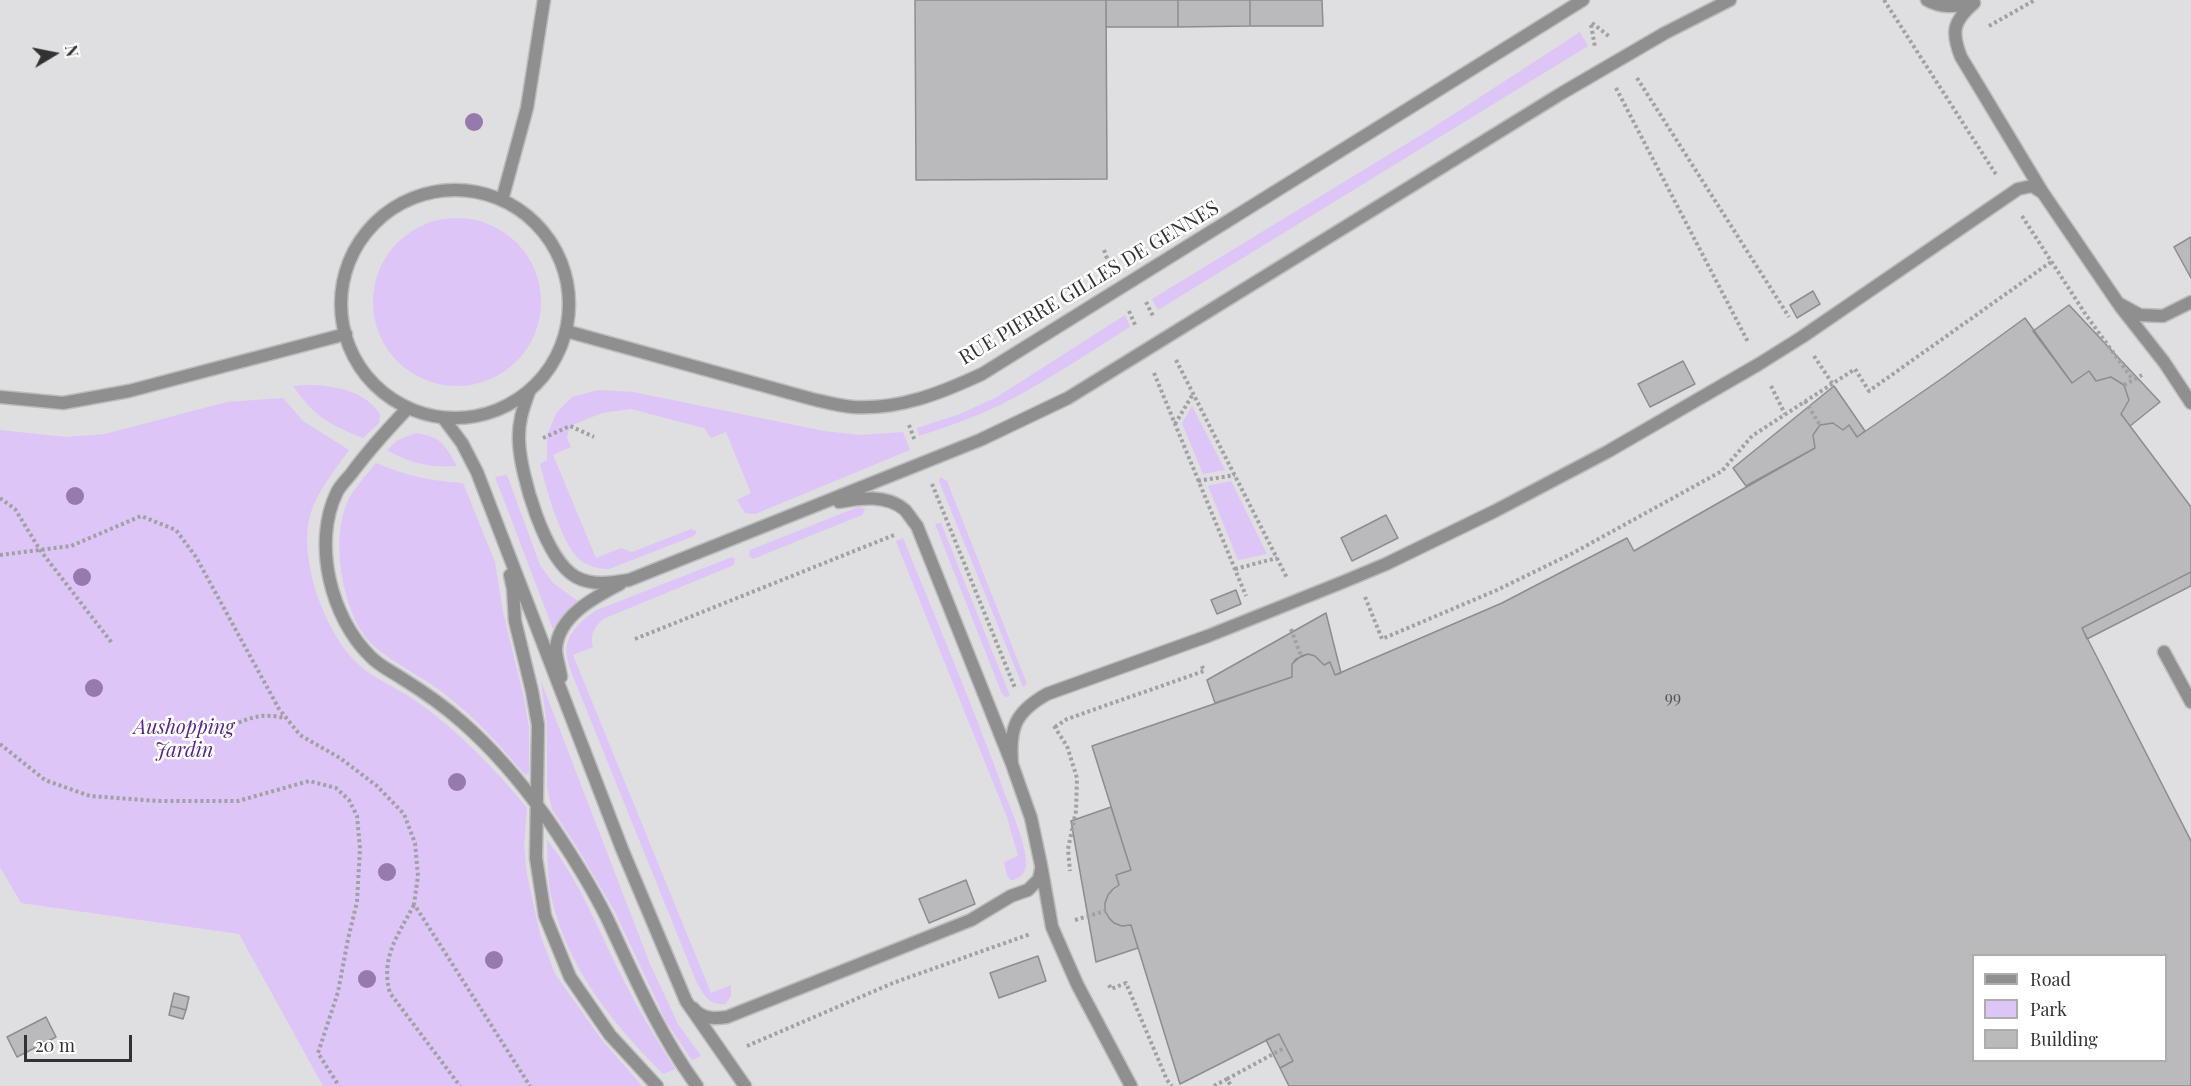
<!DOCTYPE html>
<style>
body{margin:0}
#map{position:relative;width:2191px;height:1086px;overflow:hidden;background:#dfdee1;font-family:"Playfair Display",serif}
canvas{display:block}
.legend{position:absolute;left:1972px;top:954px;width:195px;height:108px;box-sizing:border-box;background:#fff;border:2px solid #adadad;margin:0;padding:8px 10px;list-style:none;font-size:18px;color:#323233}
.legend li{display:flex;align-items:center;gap:12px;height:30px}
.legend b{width:30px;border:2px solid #adadad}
.north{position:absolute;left:24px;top:24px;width:60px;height:60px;-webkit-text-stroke:4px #fff;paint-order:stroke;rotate:80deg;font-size:16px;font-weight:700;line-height:24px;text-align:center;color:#323233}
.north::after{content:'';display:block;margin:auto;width:21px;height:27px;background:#323233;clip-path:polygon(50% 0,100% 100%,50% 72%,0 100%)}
.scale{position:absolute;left:24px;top:1035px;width:108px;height:27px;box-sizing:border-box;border:3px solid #323233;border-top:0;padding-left:8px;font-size:18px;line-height:21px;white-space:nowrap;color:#323233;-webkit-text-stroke:4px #fff;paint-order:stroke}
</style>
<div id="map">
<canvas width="2191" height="1086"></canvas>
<ul class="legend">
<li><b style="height:8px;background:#8f8f90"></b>Road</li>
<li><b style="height:16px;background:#ddc5f7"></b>Park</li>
<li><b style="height:16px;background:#bab9bc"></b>Building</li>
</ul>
<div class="north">N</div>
<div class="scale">20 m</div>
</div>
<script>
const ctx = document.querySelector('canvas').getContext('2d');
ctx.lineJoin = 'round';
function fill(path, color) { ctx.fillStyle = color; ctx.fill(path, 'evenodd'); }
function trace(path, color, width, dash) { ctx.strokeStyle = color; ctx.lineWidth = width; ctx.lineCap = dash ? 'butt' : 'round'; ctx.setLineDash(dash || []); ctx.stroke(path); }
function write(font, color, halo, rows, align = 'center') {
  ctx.font = font + ' "Playfair Display",serif'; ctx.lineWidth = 5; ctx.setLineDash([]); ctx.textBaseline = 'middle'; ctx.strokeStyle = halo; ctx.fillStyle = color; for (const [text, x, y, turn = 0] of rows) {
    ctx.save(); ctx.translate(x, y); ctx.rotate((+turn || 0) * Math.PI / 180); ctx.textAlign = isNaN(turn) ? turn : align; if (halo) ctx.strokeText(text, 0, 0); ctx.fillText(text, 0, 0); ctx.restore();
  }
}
fill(new Path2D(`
 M 1580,32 L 1588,46 L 1158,310 L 1152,299 L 1434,127 Z
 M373 302a84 84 0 1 1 168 0a84 84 0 1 1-168 0Z
 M 1125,315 L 1130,327 C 1088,353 1046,382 1002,404 C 975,417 947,427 919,436 L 917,428 L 960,414 L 997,397 Z
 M 306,385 C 333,385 364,390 380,414 L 379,423 L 363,438 C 328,424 315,417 293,386 Z
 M 598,390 L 633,392 L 824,431 L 860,435 L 903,432 L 910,450 L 755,514 L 745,513 L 737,500 L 751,493 L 726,432 L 711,438 L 704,428 L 631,409 L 602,413 L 570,426 L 567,438 L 571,447 L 553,455 L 596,558 L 621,548 L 632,552 L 691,529 L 697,531 L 694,536 L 609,569 C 599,569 587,566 579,559 C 561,543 546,487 540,464 L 547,460 L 547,435 L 557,412 L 572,397 Z
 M 283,398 L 303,421 L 349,450 C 336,469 318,490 311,512 C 297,557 324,632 358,664 C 375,680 400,689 419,703 C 460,733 495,769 527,808 L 524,846 L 527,875 L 540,934 L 555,974 L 602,1040 L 642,1086 L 323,1086 L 239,934 L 21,903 L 0,867 L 0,430 L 66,437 L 105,434 L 227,402 Z
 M 1192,406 L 1225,470 L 1203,474 L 1182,423 Z
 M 416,433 C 442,437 444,444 457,466 C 431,468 409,463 387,450 L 398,440 Z
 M 376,463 C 407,476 430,481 463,483 L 495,562 L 503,612 L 524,698 L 529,728 L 529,773 L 525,775 C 498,743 475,717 441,691 C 421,676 382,657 367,639 C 341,606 329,532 351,495 C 358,484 368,473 376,463 Z
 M 507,475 L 540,565 L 553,583 L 578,601 L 564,614 L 553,629 L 495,477 Z
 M 940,477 L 947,481 L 1027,684 L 1023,687 L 939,481 Z
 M 1231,481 L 1267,554 L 1238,560 L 1208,486 Z
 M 858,507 L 865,509 L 862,515 L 753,559 L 749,555 L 750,550 Z
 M 941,523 L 1008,691 L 1010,696 L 1006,697 L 1002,694 L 935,524 Z
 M 903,538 C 937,622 973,706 1004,792 C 1012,812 1027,845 1026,866 C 1025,874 1018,880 1011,880 L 1007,875 L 1004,862 L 1018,856 L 1007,817 L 901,554 L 896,541 Z
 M 732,557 L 735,559 L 734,565 L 603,619 C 594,628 590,634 593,647 L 573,655 L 711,993 L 731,985 L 731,995 L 726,1004 C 710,1006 704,996 697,983 L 574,679 C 571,672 568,664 567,656 C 563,636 582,619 597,610 Z
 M 541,681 L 650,964 L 678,1024 L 701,1056 L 692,1060 L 667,1023 L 615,912 L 580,852 L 552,809 L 547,787 L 547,726 Z
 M 547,840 C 579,880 597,927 620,973 C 636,1006 655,1037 675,1069 L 663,1074 C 613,1024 569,970 552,900 C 547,881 548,859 547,840 Z`), '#ddc5f7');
const building = new Path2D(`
 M 915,0 L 1106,0 L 1107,179 L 916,180 Z
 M 1106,0 L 1178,0 L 1178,27 L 1106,27 Z
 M 1178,0 L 1250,0 L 1250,26 L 1178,27 Z
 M 1250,0 L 1322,0 L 1323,26 L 1250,26 Z
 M 2191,237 L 2191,278 L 2174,247 Z
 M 1813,291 L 1820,304 L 1797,318 L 1790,305 Z
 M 2069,305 L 2160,402 L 2130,426 L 2121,414 L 2129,400 L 2124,385 L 2111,377 L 2096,381 L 2089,371 L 2072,383 L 2033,331 Z
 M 2025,318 L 2072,383 L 2089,371 L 2096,381 L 2111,377 L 2124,385 L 2129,400 L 2121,414 L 2191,507 L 2191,572 L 2082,628 L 2191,841 L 2191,1086 L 1289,1086 L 1280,1068 L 1293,1061 L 1279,1034 L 1180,1084 L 1131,925 L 1122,926 L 1114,923 L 1109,918 L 1105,911 L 1105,903 L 1108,895 L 1113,889 L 1119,885 L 1116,875 L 1131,870 L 1092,746 L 1292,677 L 1292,664 L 1301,656 L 1308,654 L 1315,656 L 1324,665 L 1330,662 L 1335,675 L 1502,603 L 1627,538 L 1634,551 L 1815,448 L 1813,435 L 1820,425 L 1833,423 L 1843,430 L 1849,425 L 1857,437 L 1944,377 ZM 1974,956 L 2166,956 L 2166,1060 L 1974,1060 Z
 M 1683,361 L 1695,384 L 1650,407 L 1638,384 Z
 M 1834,386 L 1865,431 L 1857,437 L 1849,425 L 1843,430 L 1833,423 L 1820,425 L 1813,435 L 1815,448 L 1746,486 L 1733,468 Z
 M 1386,515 L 1398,538 L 1352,561 L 1341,538 Z
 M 2191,572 L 2191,586 L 2087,639 L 2082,628 Z
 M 1236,590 L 1241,604 L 1217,614 L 1211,600 Z
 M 1326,613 L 1341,673 L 1335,675 L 1330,662 L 1324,665 L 1315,656 L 1308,654 L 1296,659 L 1292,664 L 1292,677 L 1215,703 L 1207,680 Z
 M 1111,807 L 1131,870 L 1116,875 L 1119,885 L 1113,889 L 1108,895 L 1105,903 L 1105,911 L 1109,918 L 1114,923 L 1122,926 L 1131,925 L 1138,948 L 1096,962 L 1071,821 Z
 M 966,880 L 975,904 L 929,923 L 919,899 Z
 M 1038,956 L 1046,981 L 999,998 L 990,973 Z
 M 174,993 L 189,997 L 186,1010 L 171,1006 Z
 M 171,1006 L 186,1010 L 183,1019 L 169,1015 Z
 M 46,1017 L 56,1037 L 17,1057 L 7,1037 Z
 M 1279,1034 L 1293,1061 L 1280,1068 L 1266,1040 Z`);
fill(building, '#bab9bc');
trace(building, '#8d8c8e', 1.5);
const service = new Path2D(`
 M 1927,0 C 1943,9 1956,6 1973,3
 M 1974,3 C 1953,21 1951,32 1961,57 L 2043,193 L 2118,303 L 2140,315 L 2163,316 L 2191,302
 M 2120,306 L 2164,362 L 2191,403
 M 529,392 C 523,408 518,423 519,441 C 520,474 545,560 576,577 C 593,586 611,583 629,580 L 980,440 L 1068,398 L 1562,93 L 1665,33 L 1730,0
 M 407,409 C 387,430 368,451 351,474 C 346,480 340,486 337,492 C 312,543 331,618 370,656 C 379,666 393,672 403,679 C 424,692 444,706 462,722 C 494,750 521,782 546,817 C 568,849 590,884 607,918 C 634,976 659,1034 697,1086
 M 444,419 L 462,443 L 477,472 L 622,849 L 686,1001 L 745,1086
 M 839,502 C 860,498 887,494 905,510 C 909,515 913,521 917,526 L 1012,764 L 1031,818 L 1041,865 L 1052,927 L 1077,984 L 1131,1086
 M 510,575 L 513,589 L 515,621 L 532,691 L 538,725 L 536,858 L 545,916 L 570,977 L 610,1035 L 657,1086
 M 2164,652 L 2191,702
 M 561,677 C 560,668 556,658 556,649 C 558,616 595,597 620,584
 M 1012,764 C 1009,728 1015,712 1047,694 L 1208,636 L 1343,582 L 1386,564 L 1495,511 L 1607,452 L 1759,364 L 1802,337 L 2018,189 L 2032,186 L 2043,193
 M 693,1008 C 702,1019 714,1019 727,1017 L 971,920 L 1011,896 L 1028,890 L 1039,879 L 1041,869`);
const minor = new Path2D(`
 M 502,200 L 527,108 L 544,0`);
const tertiary = new Path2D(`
 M341 304a114 114 0 1 1 228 0a114 114 0 1 1-228 0Z
 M 566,331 L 812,399 C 825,402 840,406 853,407 C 899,410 941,393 982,374 L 1583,0
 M 0,397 L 63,403 L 129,391 L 346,334`);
trace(service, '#bcbcbe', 15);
trace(minor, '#bcbcbe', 15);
trace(tertiary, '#bcbcbe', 15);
trace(new Path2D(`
 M 1884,0 L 1997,176
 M 1592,23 L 1610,37
 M 1591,25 L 1595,47
 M 1989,26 L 2035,0
 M 1637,78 L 1789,317
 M 1616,88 L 1748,342
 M 2022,216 L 2086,315 L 2133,380
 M 1104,250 L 1110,266
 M 1146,302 L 1153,316
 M 1129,311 L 1136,327
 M 1814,356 L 1832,383
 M 1176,360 L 1287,578
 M 1154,373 L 1246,596
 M 2124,385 L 2142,375
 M 1771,386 L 1785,414
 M 1805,401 L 1820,425
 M 1175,424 L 1193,394
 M 909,425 L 915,441
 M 543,438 L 570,426 L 594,437
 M 1198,481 L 1235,475
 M 932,484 L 1015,688
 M 0,498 L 15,509 L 40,550 L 112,643
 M 0,555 L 71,546 L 141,516 L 176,530 L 196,557 L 279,709 L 300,735 L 340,758 L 377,786 L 404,814 L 415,843 L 418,876 L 414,904 L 530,1086
 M 1235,569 L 1277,558
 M 1365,597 L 1382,639 L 1497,590 L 1573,553 L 1722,471 L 1752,436 L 1855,369 L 1869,391 L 2051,262
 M 1291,629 L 1301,656
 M 635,639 L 894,535
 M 233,725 C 251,717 264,713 284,718
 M 1054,726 L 1067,746 L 1077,778 L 1076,811 L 1068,849 L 1070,871
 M 1055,727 L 1067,719 L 1204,671 L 1201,664
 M 0,744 L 45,780 L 90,796 L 158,801 L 238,801 L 309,781 L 336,788 L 349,800 L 357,816 L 360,848 L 357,902 L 348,939 L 338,992 L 318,1053 L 339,1086
 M 414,905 C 398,935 380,958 390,993 L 460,1086
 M 1075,920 L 1105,911
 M 1109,985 L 1111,989 L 1126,983 L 1167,1080 L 1172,1086
 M 747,1046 L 893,983 L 1030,934
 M 1227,1079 L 1286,1047
 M 1214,1086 L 1227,1079 L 1231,1086`), '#a1a0a2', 4, [3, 3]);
trace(service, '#8f8f90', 12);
trace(minor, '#8f8f90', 12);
trace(tertiary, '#8f8f90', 12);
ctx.fillStyle = '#9679ad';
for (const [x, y] of [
 [474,122],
 [75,496],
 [82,577],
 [94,688],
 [457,782],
 [387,872],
 [494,960],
 [367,979]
]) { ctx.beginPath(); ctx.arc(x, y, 9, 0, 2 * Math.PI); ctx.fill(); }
write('16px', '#545455', null, [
 ["99",1673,698]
]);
write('20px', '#323233', '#fff', [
 ["RUE PIERRE GILLES DE GENNES",1089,283,-31]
]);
write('italic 20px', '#5a2683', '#fff', [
 ["Aushopping",184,728],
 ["Jardin",184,751]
]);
</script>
